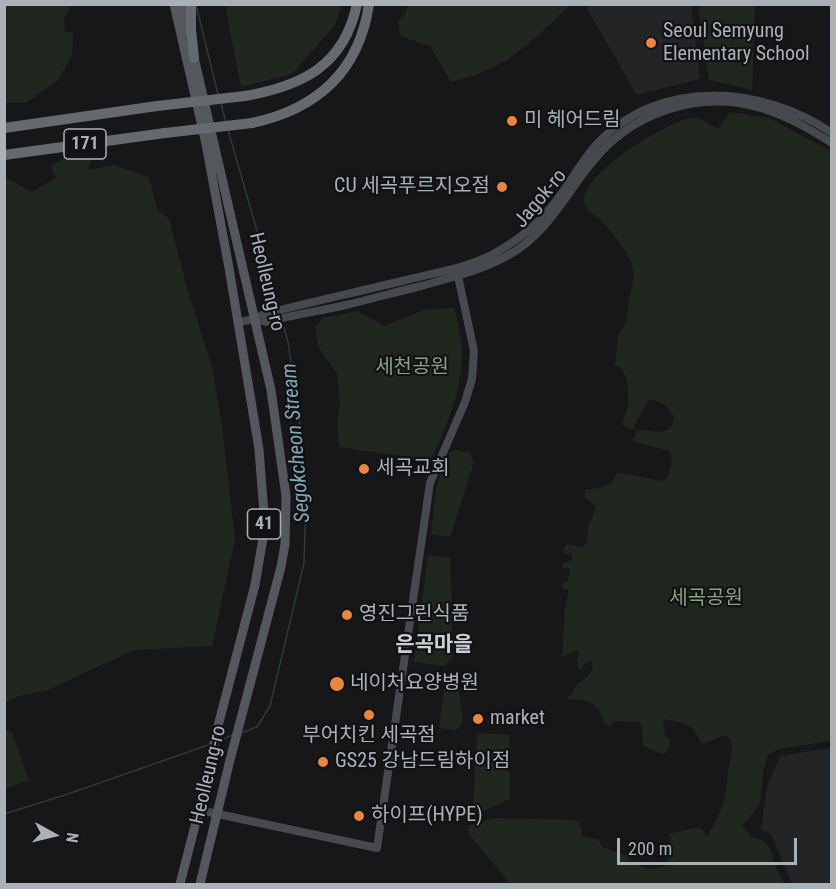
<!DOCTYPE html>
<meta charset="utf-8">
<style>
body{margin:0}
#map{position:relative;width:836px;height:889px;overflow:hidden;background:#171719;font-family:"Roboto Condensed",sans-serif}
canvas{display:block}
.frame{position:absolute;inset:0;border:6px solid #aab2b8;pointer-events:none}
.north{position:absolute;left:24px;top:805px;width:60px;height:60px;-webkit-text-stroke:4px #121214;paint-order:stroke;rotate:98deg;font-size:16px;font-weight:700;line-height:24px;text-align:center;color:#aab2b8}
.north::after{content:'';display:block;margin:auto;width:21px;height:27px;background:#aab2b8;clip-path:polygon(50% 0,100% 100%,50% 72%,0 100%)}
.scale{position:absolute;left:617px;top:838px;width:180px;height:27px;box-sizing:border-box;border:3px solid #aab2b8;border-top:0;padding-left:8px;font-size:18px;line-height:21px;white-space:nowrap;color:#aab2b8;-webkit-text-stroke:4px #121214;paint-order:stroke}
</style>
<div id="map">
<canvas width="836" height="889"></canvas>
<div class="frame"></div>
<div class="north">N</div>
<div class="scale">200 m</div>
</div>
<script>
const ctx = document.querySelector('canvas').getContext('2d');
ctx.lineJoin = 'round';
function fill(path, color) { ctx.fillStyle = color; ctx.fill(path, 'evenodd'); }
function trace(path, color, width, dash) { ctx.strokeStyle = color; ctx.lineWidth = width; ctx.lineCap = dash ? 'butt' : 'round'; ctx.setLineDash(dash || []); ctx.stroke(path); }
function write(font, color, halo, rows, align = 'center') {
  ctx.font = font + ' "Roboto Condensed","Noto Sans KR",sans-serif'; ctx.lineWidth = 4.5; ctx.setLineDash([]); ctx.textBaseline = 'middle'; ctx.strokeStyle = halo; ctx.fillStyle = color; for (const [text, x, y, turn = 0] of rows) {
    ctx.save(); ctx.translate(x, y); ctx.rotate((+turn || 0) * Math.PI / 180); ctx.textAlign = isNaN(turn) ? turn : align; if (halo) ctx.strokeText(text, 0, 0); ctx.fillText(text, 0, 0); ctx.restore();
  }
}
fill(new Path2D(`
 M 596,4 L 691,5 L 700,79 L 637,95 L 586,7 Z
 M 831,748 L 831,884 L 792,884 L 771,834 L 761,830 L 767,787 L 780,756 Z`), '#232426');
fill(new Path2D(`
 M 4,5 L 72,5 L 64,17 L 65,31 L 73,33 L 72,56 L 58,80 L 26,103 L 5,103 Z
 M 225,5 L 225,4 L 342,5 L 335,25 L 292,74 L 241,87 Z
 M 408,5 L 408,4 L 570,5 C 548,26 523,52 496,66 C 482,73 467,78 451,82 L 430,46 L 400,36 L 398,21 L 406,12 Z
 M 698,5 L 755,5 L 752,90 L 709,80 Z
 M 730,112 L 769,118 L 831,151 L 831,741 L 778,749 L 768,755 L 763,771 L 760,804 L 742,826 L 752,837 L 762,840 L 770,848 L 777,870 L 785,884 L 510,884 L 469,834 L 468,826 L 493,818 L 572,820 L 579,822 L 583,837 L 598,839 L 602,847 C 609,850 619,852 626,856 C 642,868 647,872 667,865 L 671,844 L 669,834 L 694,828 L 702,829 L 707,837 C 721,812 727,801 728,771 C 729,763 732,756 732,748 L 731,741 L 727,736 C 717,735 712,743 701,743 C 694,723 683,723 663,719 L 665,736 L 671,739 L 667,752 L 662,754 L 643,746 L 642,728 L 639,722 L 614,721 L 609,727 C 603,723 603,720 601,714 C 594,698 579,700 565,699 L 573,694 C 574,679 598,678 591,660 L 584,664 L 581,671 L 578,668 L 577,659 L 580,652 L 575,651 L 562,657 L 565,609 L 569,589 L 563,589 L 561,585 L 568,580 L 570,569 L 562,568 L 563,563 L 573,560 L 571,553 L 566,554 L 564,550 L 566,544 L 581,547 L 587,544 L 588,528 L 596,506 L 585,498 L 585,490 L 599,488 L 612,483 L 617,472 L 661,481 L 667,479 L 672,460 L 670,451 L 632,441 L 637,431 C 650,428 659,436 671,428 L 674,416 C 669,409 661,399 650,400 L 645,406 L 633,429 L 629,429 L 623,425 C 622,418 627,413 628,405 C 629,392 629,370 615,365 L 618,335 C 626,328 628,312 629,301 C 630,291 635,281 633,270 C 630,252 613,234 601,221 C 594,214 584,210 584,200 C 584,173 667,120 693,118 C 702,117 710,125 718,129 Z
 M 93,154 L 88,170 L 114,165 L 149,177 L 157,209 L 169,219 L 187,288 L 212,367 L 222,426 L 235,539 L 212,646 L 134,650 L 48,690 L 20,696 L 5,702 L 5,177 L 32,192 L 56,178 L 51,167 L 66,156 Z
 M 454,308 C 457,321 461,336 462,349 C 463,389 447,425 431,460 L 339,447 L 337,418 L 340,406 L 337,373 L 319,349 L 315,327 L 323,318 L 358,311 L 384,326 L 424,310 Z
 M 456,450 L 470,453 L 474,462 L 450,537 L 431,534 L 436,489 L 440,475 L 447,467 L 449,452 Z
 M 428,555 L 450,558 L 453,656 L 445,666 L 414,662 Z
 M 446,678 L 458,680 L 463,723 L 456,730 L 439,728 Z
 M 5,730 L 12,733 L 29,780 L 5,789 Z
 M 477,733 L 509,735 L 510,799 L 476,814 L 473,809 Z`), '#20271f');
trace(new Path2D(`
 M 196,5 L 218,94
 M 221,104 L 226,123
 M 228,130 L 279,307
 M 241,733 L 257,727 L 270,706 L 304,563 L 306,497 L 300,425 L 288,342 L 282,321
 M 218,741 L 233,735
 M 4,814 L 65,795 L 211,744`), '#2e393c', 1.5);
trace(new Path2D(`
 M 256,319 L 266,322 C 292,315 319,311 346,305 C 371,299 396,292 421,286 C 450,278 480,271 507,256 C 547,235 566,193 594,160 C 632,113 695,92 754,106 C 782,113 808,128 832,143
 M 238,322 L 256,319 L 264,314 C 312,302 361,291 410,279 C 439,272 471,267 497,252 C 518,240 537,225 552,206 C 569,186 580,162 598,143 C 660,78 761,85 832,133
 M 199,810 L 377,848 L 430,483 L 465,402 L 472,379 L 474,351 L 458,276`), '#464a4e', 8);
trace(new Path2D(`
 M 174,4 L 206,144 L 229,268 L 259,449 L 264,514 L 263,538 L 255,585 L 219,722 L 199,810 L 180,884
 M 181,4 L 189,34
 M 193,53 L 271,390 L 286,496 L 285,544 L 281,567 L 230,760 L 200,884`), '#54585d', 9);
trace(new Path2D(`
 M 191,4 L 191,30 L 194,58
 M 245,96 C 302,86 344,66 357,4
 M 252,123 C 317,109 359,72 369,4
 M 4,128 L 157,106
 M 4,155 L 165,133`), '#646a6e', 10);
trace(new Path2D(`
 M 157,106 L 245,96
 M 165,133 L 252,123`), '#646a6e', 10);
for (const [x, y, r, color] of [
 [651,43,6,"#e9863f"],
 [512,121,6,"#e9863f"],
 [502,187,6,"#e9863f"],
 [364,469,6,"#e9863f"],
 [347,615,6,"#e9863f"],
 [337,684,8,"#e9863f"],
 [369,715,6,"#e9863f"],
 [478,719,6,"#e9863f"],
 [323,762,6,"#e9863f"],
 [359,816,6,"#e9863f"]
]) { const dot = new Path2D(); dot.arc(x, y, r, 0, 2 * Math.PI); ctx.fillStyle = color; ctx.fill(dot); trace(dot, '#121214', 2); }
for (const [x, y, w] of [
 [85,144,42],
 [264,524,33]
]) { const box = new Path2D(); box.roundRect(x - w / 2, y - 15, w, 30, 4.5); ctx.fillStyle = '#121214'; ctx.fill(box); trace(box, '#aab2b8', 1.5); }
write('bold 18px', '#aab2b8', null, [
 ["171",85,144],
 ["41",264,524]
]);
write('20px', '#aab2b8', '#121214', [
 ["Seoul Semyung",663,32],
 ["Elementary School",663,55],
 ["미 헤어드림",524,121],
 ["CU 세곡푸르지오점",490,187,"right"],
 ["세곡교회",376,469],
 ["영진그린식품",359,615],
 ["네이처요양병원",350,684],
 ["market",490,719],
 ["부어치킨 세곡점",369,736,"center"],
 ["GS25 강남드림하이점",335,762],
 ["하이프(HYPE)",371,816]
], 'left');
write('20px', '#aab2b8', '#121214', [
 ["Jagok-ro",541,199,-50],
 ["Heolleung-ro",266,282,77],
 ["Heolleung-ro",209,775,-77]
]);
write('20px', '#88a282', '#121214', [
 ["세천공원",412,368],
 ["세곡공원",706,599]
]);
write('italic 21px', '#83a7b1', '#121214', [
 ["Segokcheon Stream",297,443,-95]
]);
write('bold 21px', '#cbd0d4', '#121214', [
 ["은곡마을",434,646]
]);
</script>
